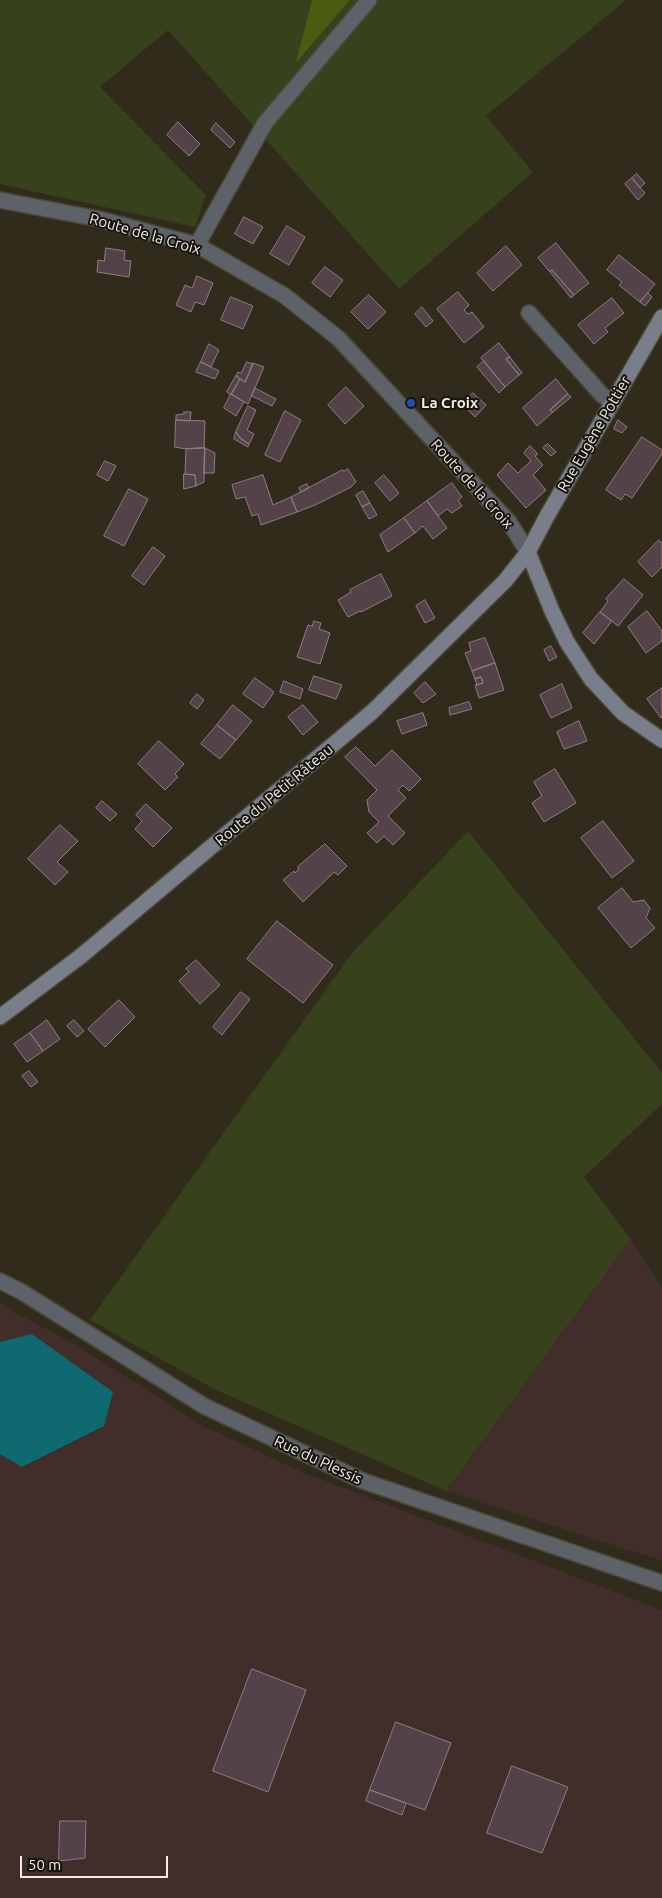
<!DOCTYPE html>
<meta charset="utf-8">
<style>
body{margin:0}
#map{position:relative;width:662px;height:1898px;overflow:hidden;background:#312b1c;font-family:Ubuntu,sans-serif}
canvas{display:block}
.scale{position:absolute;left:20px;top:1856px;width:148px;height:22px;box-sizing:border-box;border:2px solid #f2eee5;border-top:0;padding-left:6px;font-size:15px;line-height:18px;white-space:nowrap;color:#f2eee5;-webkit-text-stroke:4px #16140d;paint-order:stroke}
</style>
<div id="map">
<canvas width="662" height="1898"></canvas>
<div class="scale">50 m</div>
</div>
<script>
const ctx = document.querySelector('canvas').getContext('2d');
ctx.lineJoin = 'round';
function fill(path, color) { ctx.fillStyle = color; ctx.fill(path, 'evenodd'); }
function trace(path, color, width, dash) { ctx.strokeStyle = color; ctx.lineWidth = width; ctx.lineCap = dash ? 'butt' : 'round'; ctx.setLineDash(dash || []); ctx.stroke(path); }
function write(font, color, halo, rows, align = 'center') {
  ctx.font = font + ' Ubuntu,sans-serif'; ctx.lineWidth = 4; ctx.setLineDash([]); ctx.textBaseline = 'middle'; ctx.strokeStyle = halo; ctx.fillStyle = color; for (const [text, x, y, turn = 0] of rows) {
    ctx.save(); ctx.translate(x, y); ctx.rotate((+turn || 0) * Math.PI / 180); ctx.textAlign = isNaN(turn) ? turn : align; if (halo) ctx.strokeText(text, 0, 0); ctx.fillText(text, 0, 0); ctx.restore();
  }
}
fill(new Path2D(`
 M 631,1239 L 662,1287 L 662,1561 L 446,1491 Z
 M 0,1304 L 81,1348 L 203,1426 L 302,1472 L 662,1610 L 662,1898 L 0,1898 Z`), '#412d29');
fill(new Path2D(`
 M 0,0 L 312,0 L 297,62 L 350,0 L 626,0 L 486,116 L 533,172 L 399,289 L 168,30 L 100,87 L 206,195 L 195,227 L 0,184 Z
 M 468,831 L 662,1073 L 662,1104 L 584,1177 L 631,1239 L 446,1491 L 216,1390 L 90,1320 L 352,953 Z`), '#37411c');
fill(new Path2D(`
 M 312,0 L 350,0 L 296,63 Z`), '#4b5c12');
fill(new Path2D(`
 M 32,1334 L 113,1392 L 104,1426 L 22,1467 L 0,1454 L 0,1342 Z`), '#0e6971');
const building = new Path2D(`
 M 178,122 L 200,144 L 189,156 L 167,135 Z
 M 216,123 L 235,142 L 230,148 L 211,130 Z
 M 637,174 L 645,183 L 640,188 L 632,178 Z
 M 632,178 L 645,193 L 638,200 L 625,184 Z
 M 244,217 L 263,227 L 253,244 L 235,234 Z
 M 287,226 L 305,237 L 289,265 L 270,254 Z
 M 556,243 L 589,283 L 574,295 L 552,270 L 550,272 L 538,258 Z
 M 506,246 L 522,265 L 493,291 L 477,273 Z
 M 106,248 L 125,251 L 124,260 L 131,261 L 129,277 L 97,272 L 98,260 L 104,261 Z
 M 619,255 L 655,284 L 640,302 L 619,285 L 622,282 L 607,270 Z
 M 325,267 L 343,280 L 330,297 L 312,283 Z
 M 552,270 L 574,295 L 571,298 L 550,272 Z
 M 197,276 L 213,283 L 204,305 L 195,302 L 191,312 L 176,305 L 185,285 L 192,288 Z
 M 458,292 L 469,305 L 464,310 L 468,314 L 472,312 L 484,327 L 464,343 L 437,309 Z
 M 648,293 L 652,297 L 645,306 L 640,302 Z
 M 369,295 L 386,312 L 368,329 L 351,312 Z
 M 231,297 L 253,306 L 243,329 L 221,320 Z
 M 612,298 L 624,313 L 605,328 L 608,332 L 594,344 L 578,325 Z
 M 422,307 L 433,321 L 426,327 L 415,314 Z
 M 499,343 L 510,357 L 506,359 L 519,375 L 505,387 L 481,358 Z
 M 209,344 L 219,350 L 211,367 L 201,362 Z
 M 510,357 L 522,373 L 519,375 L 506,359 Z
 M 484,361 L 505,387 L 499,393 L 477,367 Z
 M 201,362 L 219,371 L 215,379 L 196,372 Z
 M 247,362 L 253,364 L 245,382 L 236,376 L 238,372 L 241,373 Z
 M 253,363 L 264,367 L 248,404 L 231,394 L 240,379 L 245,382 Z
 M 236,376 L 240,379 L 231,395 L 227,392 Z
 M 556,379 L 568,394 L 550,410 L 553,412 L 537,426 L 523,408 Z
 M 346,387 L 364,406 L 345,424 L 328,405 Z
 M 255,388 L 276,399 L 272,406 L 252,396 Z
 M 473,393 L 486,405 L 475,417 L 462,404 Z
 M 231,394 L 244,402 L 236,416 L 224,408 Z
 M 568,394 L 571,397 L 553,412 L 550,410 Z
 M 248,406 L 256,410 L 247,430 L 254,434 L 249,444 L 240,438 L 236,432 Z
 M 285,411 L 301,420 L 280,462 L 265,455 Z
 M 184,412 L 191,412 L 190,421 L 176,420 L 176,415 L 184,414 Z
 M 176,420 L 205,421 L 204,448 L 205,448 L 186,449 L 175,447 Z
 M 618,420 L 627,427 L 622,433 L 614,429 Z
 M 236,432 L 240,438 L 249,444 L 248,447 L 234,439 Z
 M 642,437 L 662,450 L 662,454 L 632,498 L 625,494 L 621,500 L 606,490 Z
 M 548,444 L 556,452 L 551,456 L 543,448 Z
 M 530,446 L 538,454 L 535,456 L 543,465 L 533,475 L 546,490 L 526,508 L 497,475 L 508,463 L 518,473 L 531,461 L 524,453 Z
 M 205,448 L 215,453 L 214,473 L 204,473 Z
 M 205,448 L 204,482 L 196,486 L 195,475 L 185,474 L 186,449 Z
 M 105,461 L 116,466 L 108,481 L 97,475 Z
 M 348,469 L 356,482 L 351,487 L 315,505 L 297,512 L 291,497 L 342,470 L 344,471 Z
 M 184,474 L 195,475 L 196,486 L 184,489 Z
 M 263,475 L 273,505 L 291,497 L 297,512 L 261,525 L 258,514 L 252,516 L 245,497 L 236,499 L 232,485 Z
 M 384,475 L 399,493 L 390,501 L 375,483 Z
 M 452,483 L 462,497 L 458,500 L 462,506 L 452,513 L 447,509 L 438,516 L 427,501 Z
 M 307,484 L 309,488 L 301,492 L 299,488 Z
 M 129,489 L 148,499 L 124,546 L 104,536 Z
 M 363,491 L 370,503 L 362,507 L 356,495 Z
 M 427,501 L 447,528 L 433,539 L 423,526 L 415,533 L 404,518 Z
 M 370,503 L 377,515 L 369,519 L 362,507 Z
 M 404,518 L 415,533 L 388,552 L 380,535 Z
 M 659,540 L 662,543 L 662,567 L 652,577 L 638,562 Z
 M 153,547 L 165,556 L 144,585 L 132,576 Z
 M 381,574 L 392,596 L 361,612 L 360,611 L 348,617 L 338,600 L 351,592 L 350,590 Z
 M 624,579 L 643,595 L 618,626 L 600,612 L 608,601 L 606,599 Z
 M 425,600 L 435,618 L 425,623 L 416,606 Z
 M 647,611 L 662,631 L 662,641 L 646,653 L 628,627 Z
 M 600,612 L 612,621 L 594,644 L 583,633 Z
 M 314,621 L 321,623 L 319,629 L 330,633 L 320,664 L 297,657 L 308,625 L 312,626 Z
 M 485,638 L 495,663 L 472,671 L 465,653 L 471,651 L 469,643 Z
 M 551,646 L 557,657 L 549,661 L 544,650 Z
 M 495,663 L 504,690 L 479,698 L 475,685 L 483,683 L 481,677 L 475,679 L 472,671 Z
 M 314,676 L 342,685 L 336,699 L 309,690 Z
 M 481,677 L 483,683 L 477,685 L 475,679 Z
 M 255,678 L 274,692 L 263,708 L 243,694 Z
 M 284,681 L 303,689 L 300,699 L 280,692 Z
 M 425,682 L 436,694 L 423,703 L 414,693 Z
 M 562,684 L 572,708 L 551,718 L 540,695 Z
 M 662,688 L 662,717 L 661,718 L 647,699 Z
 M 197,694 L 204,700 L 197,709 L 190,703 Z
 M 469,702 L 472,709 L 450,715 L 449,708 Z
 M 233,705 L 252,721 L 236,740 L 217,725 Z
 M 303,705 L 318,722 L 303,735 L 288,717 Z
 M 423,713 L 427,725 L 402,734 L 397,721 Z
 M 579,721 L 587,741 L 564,749 L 557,732 Z
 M 217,725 L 236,740 L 220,759 L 201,744 Z
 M 159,741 L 184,764 L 175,774 L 178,777 L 165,790 L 138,764 Z
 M 356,747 L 375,766 L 392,750 L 421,779 L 409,791 L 403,785 L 398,790 L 406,798 L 388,816 L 405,833 L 393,845 L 384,836 L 377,843 L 367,833 L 379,822 L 369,812 L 367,800 L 377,790 L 345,757 Z
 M 555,769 L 576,803 L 544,822 L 532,803 L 542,796 L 534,782 Z
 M 102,801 L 117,814 L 110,821 L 96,808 Z
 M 146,804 L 172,828 L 153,847 L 135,829 L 142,821 L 136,815 Z
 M 603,821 L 634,861 L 612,878 L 581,838 Z
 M 60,825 L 78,841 L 57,862 L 68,872 L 55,885 L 28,859 Z
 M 325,844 L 347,866 L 338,875 L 334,872 L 303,902 L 283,880 L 294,871 L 295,873 L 299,869 L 298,867 Z
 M 622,888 L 633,902 L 644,900 L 650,908 L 646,918 L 655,928 L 631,948 L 598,908 Z
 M 277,921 L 333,965 L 303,1003 L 247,959 Z
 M 196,960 L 220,985 L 200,1004 L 179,981 L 189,971 L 186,969 Z
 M 241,992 L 250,999 L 222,1035 L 213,1027 Z
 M 119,1000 L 135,1017 L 105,1047 L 88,1029 Z
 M 47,1020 L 60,1039 L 43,1051 L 30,1033 Z
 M 74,1020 L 84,1031 L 77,1037 L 67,1026 Z
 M 30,1033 L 43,1051 L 27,1062 L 14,1044 Z
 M 29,1071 L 38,1082 L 31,1087 L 22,1076 Z
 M 252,1669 L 306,1690 L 268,1792 L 213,1771 Z
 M 396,1722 L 451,1743 L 425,1810 L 370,1790 Z
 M 512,1766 L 568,1787 L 542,1853 L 487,1833 Z
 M 370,1790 L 406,1803 L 402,1815 L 366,1801 Z
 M 60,1821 L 86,1821 L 85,1858 L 59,1861 Z`);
fill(building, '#544249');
trace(building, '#907c83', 1);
const street = new Path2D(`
 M 0,200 L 99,219 L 197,245 L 285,296 L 338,338 L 509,522 L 528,552
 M 197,245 L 265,123 L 369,0
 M 529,313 L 602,395 L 612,402
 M 0,1281 L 22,1292 L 204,1406 L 363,1481 L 662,1583`);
const secondary = new Path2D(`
 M 528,552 L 552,611 L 567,642 L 591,679 L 623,713 L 662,740
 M 0,1017 L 81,956 L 372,712 L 505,581 L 528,552 L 547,516 L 662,317`);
trace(street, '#4c4638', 18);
trace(secondary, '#4c4638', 18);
trace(street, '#5d6168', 15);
trace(secondary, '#797f8a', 15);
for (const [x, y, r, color] of [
 [411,403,5,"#1a4fb4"]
]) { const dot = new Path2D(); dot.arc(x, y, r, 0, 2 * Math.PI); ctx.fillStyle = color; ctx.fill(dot); trace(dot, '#16140d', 2); }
write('15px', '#f2eee5', '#16140d', [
 ["Route de la Croix",145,234,16],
 ["Rue Eugène Pottier",594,434,-60],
 ["Route de la Croix",472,484,48],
 ["Route du Petit Râteau",274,795,-40],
 ["Rue du Plessis",318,1460,25]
]);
write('bold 15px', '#f2eee5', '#16140d', [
 ["La Croix",421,403]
], 'left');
</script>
